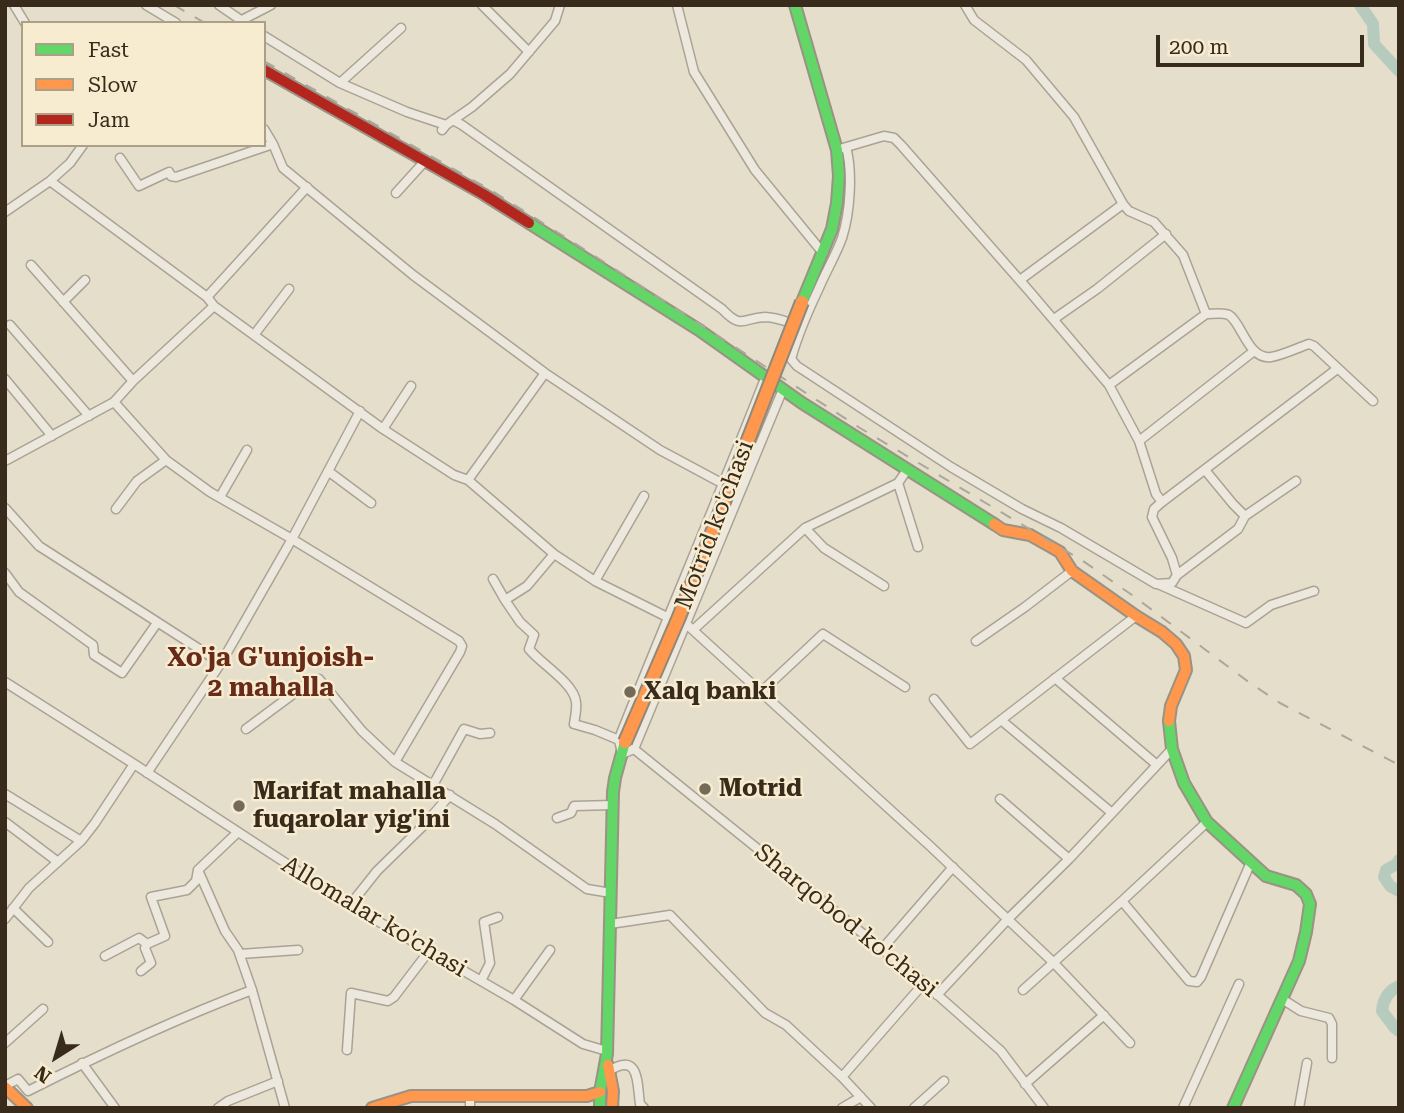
<!DOCTYPE html>
<style>
body{margin:0}
#map{position:relative;width:1404px;height:1113px;overflow:hidden;background:#e5decb;font-family:"Roboto Serif",serif}
canvas{display:block}
.frame{position:absolute;inset:0;border:7px solid #392b1c;pointer-events:none}
.legend{position:absolute;left:21px;top:21px;width:245px;height:126px;box-sizing:border-box;background:#f7ecd0;border:2px solid #ab9f88;margin:0;padding:9px 12px;list-style:none;font-size:21px;color:#392b1c}
.legend li{display:flex;align-items:center;gap:14px;height:35px}
.legend b{width:35px;border:2px solid #ab9f88}
.north{position:absolute;left:21px;top:1022px;width:70px;height:70px;-webkit-text-stroke:5px #f7ecd0;paint-order:stroke;rotate:217deg;font-size:19px;font-weight:700;line-height:28px;text-align:center;color:#392b1c}
.north::after{content:'';display:block;margin:auto;width:24px;height:32px;background:#392b1c;clip-path:polygon(50% 0,100% 100%,50% 72%,0 100%)}
.scale{position:absolute;left:1156px;top:35px;width:208px;height:32px;box-sizing:border-box;border:4px solid #392b1c;border-top:0;padding-left:9px;font-size:21px;line-height:24px;white-space:nowrap;color:#392b1c;-webkit-text-stroke:5px #f7ecd0;paint-order:stroke}
</style>
<div id="map">
<canvas width="1404" height="1113"></canvas>
<div class="frame"></div>
<ul class="legend">
<li><b style="height:9px;background:#63d668"></b>Fast</li>
<li><b style="height:9px;background:#ff974d"></b>Slow</li>
<li><b style="height:9px;background:#b3261e"></b>Jam</li>
</ul>
<div class="north">N</div>
<div class="scale">200 m</div>
</div>
<script>
const ctx = document.querySelector('canvas').getContext('2d');
ctx.lineJoin = 'round';
function trace(path, color, width, dash) { ctx.strokeStyle = color; ctx.lineWidth = width; ctx.lineCap = dash ? 'butt' : 'round'; ctx.setLineDash(dash || []); ctx.stroke(path); }
function write(font, color, halo, rows, align = 'center') {
  ctx.font = font + ' "Roboto Serif",serif'; ctx.lineWidth = 5; ctx.setLineDash([]); ctx.textBaseline = 'middle'; ctx.strokeStyle = halo; ctx.fillStyle = color; for (const [text, x, y, turn = 0] of rows) {
    ctx.save(); ctx.translate(x, y); ctx.rotate((+turn || 0) * Math.PI / 180); ctx.textAlign = isNaN(turn) ? turn : align; if (halo) ctx.strokeText(text, 0, 0); ctx.fillText(text, 0, 0); ctx.restore();
  }
}
trace(new Path2D(`
 M 1360,5 L 1373,24 L 1374,44 L 1399,71
 M 1399,860 L 1397,864 L 1386,870 L 1384,877 L 1390,886 L 1399,891
 M 1399,986 C 1388,991 1383,999 1382,1011 L 1395,1028 L 1399,1031`), '#b7cabe', 12);
const street = new Path2D(`
 M 14,5 L 25,23
 M 146,5 L 176,23
 M 219,5 L 245,23
 M 482,5 L 529,52
 M 677,5 L 694,72 L 699,80 L 755,170 L 823,253
 M 965,5 L 974,20 L 1026,60 L 1074,117 L 1123,204 L 1129,211 L 1154,222 L 1183,255 L 1206,314 L 1109,385
 M 242,20 L 271,5
 M 264,36 L 340,83 L 407,112 L 446,125
 M 340,83 L 401,28
 M 453,120 L 462,125 L 722,309 C 742,330 742,318 765,317 C 774,317 785,321 794,324
 M 264,129 L 273,144 L 283,168 L 413,275 L 545,373 L 660,450 L 727,486
 M 442,130 L 446,125 L 472,107 L 510,74 L 555,21 L 560,5
 M 846,147 C 853,172 850,213 842,238 C 836,255 826,271 819,288 C 808,311 798,334 791,359 L 797,366 L 951,467 L 1022,509 L 1061,528 L 1156,584 L 1172,583 L 1177,575 L 1172,558 L 1152,517 L 1154,509 L 1162,502
 M 843,148 L 884,136 L 894,138 L 901,145 L 1030,292 L 1109,385 L 1139,441 L 1156,494 L 1162,502 L 1337,369
 M 120,158 L 139,186 L 169,172 L 171,176 L 176,177 L 273,144
 M 50,181 L 207,297 L 214,306 L 383,429 L 454,475 L 468,480 L 554,554 L 595,581 L 671,619
 M 396,193 L 425,161
 M 5,212 L 50,181 L 70,163 L 83,145
 M 31,265 L 133,381
 M 1020,280 L 1123,204
 M 207,297 L 307,187
 M 63,302 L 85,280
 M 1206,314 C 1213,314 1222,312 1229,315 C 1242,323 1248,360 1271,357 C 1283,355 1297,348 1309,344 L 1314,346 L 1373,401
 M 1054,319 L 1097,289 L 1166,234
 M 10,325 L 89,416
 M 254,335 L 289,289
 M 766,376 C 719,497 668,615 620,736 L 619,740 L 622,754 L 634,749 L 783,389
 M 5,379 L 52,436
 M 114,402 L 166,460 L 210,492 L 292,539 L 459,641 L 462,646 L 460,652 L 395,762
 M 383,429 L 411,386
 M 1139,441 L 1254,351
 M 5,461 L 114,402 L 133,381 L 214,306
 M 1205,470 L 1233,504 L 1245,516 L 1296,481
 M 328,471 L 371,503
 M 468,480 L 545,373
 M 898,483 L 918,547
 M 220,497 L 247,450
 M 5,508 L 39,546 L 221,663
 M 116,509 L 137,481 L 166,460
 M 805,528 L 824,548 L 884,586
 M 554,554 L 527,586 L 505,600 L 520,622 L 534,635 L 529,649 C 541,664 574,683 576,702 C 577,709 575,717 574,724 L 595,730 L 619,740
 M 5,573 L 19,592 L 93,645 L 94,655 L 122,673 L 157,623
 M 1177,575 L 1238,529 L 1245,516
 M 493,579 L 505,600
 M 595,581 L 644,496
 M 1158,584 L 1246,623 L 1271,605 L 1314,591
 M 684,622 L 930,846 L 1053,962 L 1130,1043
 M 693,630 L 805,528 L 898,483 L 907,470
 M 976,641 L 1025,607 L 1072,571
 M 1055,678 L 1157,765
 M 5,682 L 134,764 L 350,905 L 514,1000 L 583,1044 L 607,1051
 M 761,692 L 823,634 L 905,687
 M 934,699 L 970,744 L 1136,616
 M 1001,720 L 1112,813
 M 246,729 L 312,680 L 319,679 L 362,731 L 395,762 L 495,824 L 587,889 L 611,893
 M 634,749 L 924,983 L 1001,1051 L 1044,1108
 M 147,773 L 221,663 L 292,539 L 360,411
 M 433,785 L 464,729 L 480,734 L 490,733
 M 5,794 L 81,841
 M 1000,799 L 1069,859
 M 557,818 L 571,813 L 574,806 L 613,805
 M 5,822 L 58,862
 M 238,832 L 198,870 L 225,931 L 238,950 L 252,990 L 285,1108
 M 1122,901 L 1189,981 L 1197,982 L 1201,977 L 1251,862
 M 350,905 L 377,871 L 423,826 L 450,795
 M 13,908 L 48,942
 M 5,919 L 29,888 L 81,841 L 95,823 L 134,764
 M 610,924 L 670,915 L 765,1013 L 786,1025 L 842,1077 L 871,1108
 M 882,949 L 953,867
 M 240,954 L 298,950
 M 105,956 L 139,938 L 147,944 L 165,936 L 151,897 L 187,890 L 196,881 L 198,870
 M 141,971 L 151,963 L 145,948 L 147,944
 M 481,981 L 490,963 L 484,922 L 498,917
 M 1023,990 L 1122,901 L 1207,822
 M 937,995 L 1008,919 L 1069,859 L 1172,749
 M 1282,999 L 1301,1011 L 1329,1018 L 1332,1024 L 1332,1058
 M 514,1000 L 550,950
 M 5,1043 L 43,1009
 M 347,1050 L 351,993 L 388,1001 L 394,997 L 429,951
 M 82,1063 L 115,1108
 M 609,1071 C 640,1051 637,1084 640,1104 L 644,1108
 M 842,1077 L 924,983
 M 1025,1084 L 1104,1015
 M 5,1086 L 18,1079 L 28,1091 C 101,1054 175,1019 252,990
 M 470,1095 L 470,1108
 M 218,1108 L 228,1101 L 278,1081
 M 842,1108 L 861,1097
 M 914,1108 L 944,1081
 M 1183,1108 L 1239,984
 M 1299,1108 L 1307,1063`);
const fast = new Path2D(`
 M 795,5 L 837,150 L 839,176 L 837,203 L 832,229 L 802,302
 M 529,223 L 699,330 L 802,403 L 994,524
 M 1169,721 L 1172,749 L 1184,783 L 1207,822 L 1266,876 L 1296,885 L 1306,894 L 1310,904 L 1306,932 L 1299,961 L 1233,1108
 M 600,1108 L 600,1092 L 607,1054 L 613,792 L 615,778 L 625,742`);
const slow = new Path2D(`
 M 994,524 L 1003,530 L 1030,535 L 1060,552 L 1072,571 L 1136,616 L 1162,632 L 1176,644 L 1184,656 L 1186,670 L 1171,706 L 1169,721
 M 608,1065 L 613,1091 L 612,1108
 M 5,1087 L 27,1108
 M 372,1108 L 411,1096 L 587,1096 L 600,1092`);
const jam = new Path2D(`
 M 264,70 L 483,194 L 529,223`);
trace(street, '#aaa395', 11);
trace(fast, '#9a9284', 14);
trace(slow, '#9a9284', 14);
trace(jam, '#9a9284', 14);
trace(street, '#ede8de', 8);
trace(fast, '#63d668', 10);
trace(slow, '#ff974d', 10);
trace(jam, '#b3261e', 10);
trace(new Path2D(`
 M 174,5 L 205,23
 M 264,61 L 494,192 L 590,253 L 860,428 L 1083,561 L 1132,595 L 1250,683 L 1280,703 L 1399,765`), '#aca79d', 2, [12, 12]);
const slowBridge = new Path2D(`
 M 625,742 L 679,617 L 802,302`);
trace(slowBridge, '#90887b', 16, []);
trace(slowBridge, '#ff974d', 12);
for (const [x, y, r, color] of [
 [630,692,7,"#756a59"],
 [705,789,7,"#756a59"],
 [239,806,7,"#756a59"]
]) { const dot = new Path2D(); dot.arc(x, y, r, 0, 2 * Math.PI); ctx.fillStyle = color; ctx.fill(dot); trace(dot, '#f7ecd0', 2.5); }
write('24px', '#392b1c', '#f7ecd0', [
 ["Motrid ko'chasi",715,525,-69],
 ["Allomalar ko'chasi",374,917,31],
 ["Sharqobod ko'chasi",846,921,39]
]);
write('bold 24px', '#392b1c', '#f7ecd0', [
 ["Xalq banki",644,692],
 ["Motrid",719,789],
 ["Marifat mahalla",253,792],
 ["fuqarolar yig'ini",253,820]
], 'left');
write('bold 26px', '#682b19', '#f7ecd0', [
 ["Xo'ja G'unjoish-",271,658],
 ["2 mahalla",271,688]
]);
</script>
